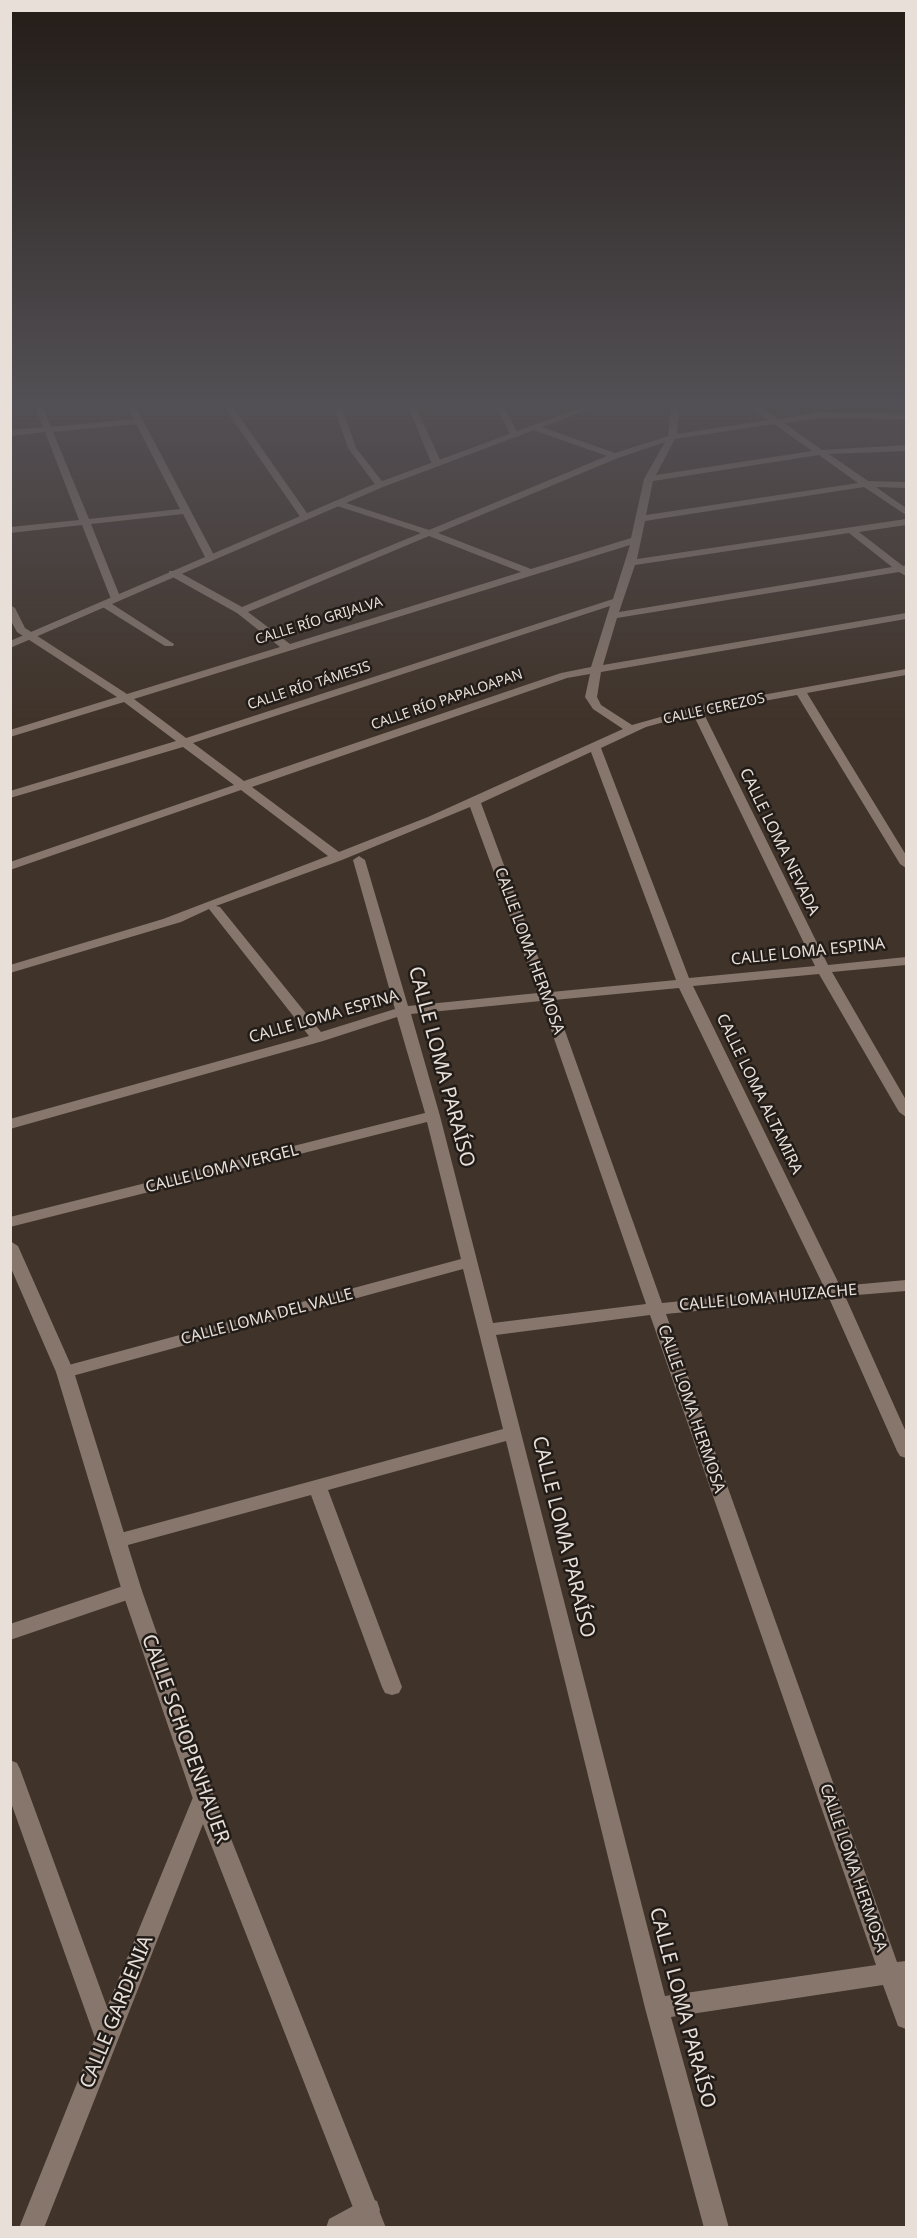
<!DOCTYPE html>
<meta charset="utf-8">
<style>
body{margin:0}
#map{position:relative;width:917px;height:2238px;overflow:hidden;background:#40332a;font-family:"Noto Sans",sans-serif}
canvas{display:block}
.frame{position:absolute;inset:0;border:12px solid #e8dfd9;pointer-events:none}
</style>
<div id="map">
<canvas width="917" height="2238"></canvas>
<div class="frame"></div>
</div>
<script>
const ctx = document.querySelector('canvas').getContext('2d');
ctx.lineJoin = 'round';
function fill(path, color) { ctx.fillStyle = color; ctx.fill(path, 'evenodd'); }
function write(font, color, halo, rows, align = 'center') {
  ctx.font = font + ' "Noto Sans",sans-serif'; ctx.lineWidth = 5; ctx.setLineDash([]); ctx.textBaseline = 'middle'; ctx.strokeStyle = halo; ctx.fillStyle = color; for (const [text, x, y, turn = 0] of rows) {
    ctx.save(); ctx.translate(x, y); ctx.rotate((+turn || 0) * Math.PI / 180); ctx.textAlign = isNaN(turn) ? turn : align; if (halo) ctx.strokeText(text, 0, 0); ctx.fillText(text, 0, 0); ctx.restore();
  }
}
fill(new Path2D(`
 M 35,407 L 43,407 L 51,427 L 134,419 L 128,407 L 136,407 L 215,557 L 213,559 L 205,557 L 183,514 L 91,524 L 121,599 L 116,602 L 111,599 L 82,525 L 10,533 L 10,527 L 79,520 L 45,432 L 10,436 L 10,430 L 43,427 ZM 136,424 L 180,509 L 89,519 L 53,432 Z
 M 224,407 L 233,407 L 309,516 L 307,518 L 301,518 Z
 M 334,407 L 342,407 L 356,448 L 385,485 L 383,487 L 377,487 L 348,448 Z
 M 408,407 L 416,407 L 442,464 L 440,466 L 432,464 Z
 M 496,407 L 504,407 L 519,435 L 518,437 L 512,437 Z
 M 671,407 L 679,407 L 677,434 L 768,420 L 751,407 L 761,407 L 778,419 L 820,412 L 906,414 L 906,419 L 820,418 L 784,423 L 822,450 L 906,445 L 906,451 L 829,454 L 868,481 L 906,482 L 906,488 L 876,487 L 906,508 L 906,515 L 864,487 L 645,521 L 637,559 L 906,519 L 906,525 L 859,532 L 903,566 L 906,565 L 906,576 L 899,572 L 617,618 L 603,665 L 906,613 L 906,619 L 601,672 L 597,697 L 601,705 L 632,725 L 696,707 L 906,669 L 906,675 L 807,693 L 906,855 L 906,868 L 900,864 L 797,695 L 703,712 L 828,965 L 906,957 L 906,965 L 832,972 L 906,1100 L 906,1117 L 899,1112 L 819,974 L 693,986 L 840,1286 L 906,1280 L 906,1291 L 845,1296 L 906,1432 L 906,1458 L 900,1456 L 897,1451 L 829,1298 L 666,1314 L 897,1962 L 906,1961 L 906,2029 L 898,2026 L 883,1985 L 671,2017 L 729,2228 L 704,2228 L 645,2008 L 506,1441 L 328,1490 L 402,1687 L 399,1693 L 392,1695 L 385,1693 L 382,1687 L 311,1495 L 117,1548 L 110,1546 L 108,1541 L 110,1536 L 117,1534 L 503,1429 L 463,1269 L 65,1378 L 59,1376 L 56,1372 L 59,1368 L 65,1366 L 461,1259 L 427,1122 L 10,1227 L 10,1217 L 425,1113 L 397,1017 L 323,1041 L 10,1129 L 10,1119 L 309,1036 L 209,909 L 181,922 L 10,973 L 10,965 L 163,919 L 328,856 L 241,790 L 10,870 L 10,862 L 234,785 L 183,747 L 10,798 L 10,791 L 176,741 L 124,702 L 10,737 L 10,730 L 117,697 L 17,632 L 10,619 L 10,605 L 15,608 L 25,628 L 127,694 L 280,647 L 237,613 L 169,575 L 169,571 L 177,571 L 242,607 L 421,533 L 334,505 L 334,501 L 340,501 L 429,530 L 607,456 L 533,430 L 533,426 L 539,426 L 615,453 L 668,436 ZM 774,424 L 812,451 L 656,475 L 675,439 ZM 665,442 L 644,479 L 631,538 L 531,569 L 438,533 L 618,458 ZM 819,455 L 858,483 L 646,515 L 653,481 ZM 849,533 L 892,567 L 619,612 L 635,565 ZM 429,536 L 521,572 L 290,644 L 248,612 ZM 630,545 L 613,599 L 186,738 L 134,699 ZM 610,606 L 591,667 L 561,673 L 244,781 L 193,743 ZM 590,674 L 585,697 L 593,709 L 623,729 L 428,817 L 339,852 L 252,787 L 567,678 ZM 693,714 L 815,966 L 689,978 L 601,748 L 646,727 ZM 591,752 L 676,980 L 551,992 L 481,803 ZM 470,807 L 538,993 L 408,1006 L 365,860 L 359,856 L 353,860 L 395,1009 L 321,1032 L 220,907 L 216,906 L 342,860 ZM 679,988 L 824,1287 L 662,1303 L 554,1000 ZM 541,1001 L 646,1304 L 493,1323 L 440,1116 L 411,1014 ZM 650,1315 L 876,1965 L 665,1996 L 496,1335 Z
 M 105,601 L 109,602 L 174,644 L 173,646 L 165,646 L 101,606 L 100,604 Z
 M 132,1583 L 139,1586 L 142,1591 L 139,1596 L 10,1640 L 10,1624 Z
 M 10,1760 L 17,1763 L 20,1769 L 107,2007 L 196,1790 L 203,1787 L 210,1790 L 214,1796 L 44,2228 L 19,2228 L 95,2038 L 10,1800 Z
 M 368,2198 L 377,2201 L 380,2210 C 371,2232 346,2228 326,2228 L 329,2219 Z`), '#86766c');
fill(new Path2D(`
 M 582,407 L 595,407 L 383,487 L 10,648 L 10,641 L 377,483 Z
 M 10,1241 L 18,1246 L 74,1372 L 142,1591 L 214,1796 L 386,2228 L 361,2228 L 192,1796 L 122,1591 L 56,1372 L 10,1266 Z`), '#86766c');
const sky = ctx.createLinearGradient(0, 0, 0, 721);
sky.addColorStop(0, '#231c17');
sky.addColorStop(0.56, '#535055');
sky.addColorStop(1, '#53505500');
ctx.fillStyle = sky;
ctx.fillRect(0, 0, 917, 721);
write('14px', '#e8dfd9', '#221c18', [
 ["CALLE RÍO GRIJALVA",319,621,-17],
 ["CALLE RÍO TÁMESIS",309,686,-18],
 ["CALLE RÍO PAPALOAPAN",447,700,-19],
 ["CALLE CEREZOS",714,709,-12]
]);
write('16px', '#e8dfd9', '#221c18', [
 ["CALLE LOMA NEVADA",779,842,64],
 ["CALLE LOMA HERMOSA",529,951,70],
 ["CALLE LOMA ESPINA",808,952,-6],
 ["CALLE LOMA ESPINA",324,1017,-16],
 ["CALLE LOMA ALTAMIRA",759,1094,64],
 ["CALLE LOMA VERGEL",222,1169,-14],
 ["CALLE LOMA HUIZACHE",768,1298,-5],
 ["CALLE LOMA DEL VALLE",267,1317,-15],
 ["CALLE LOMA HERMOSA",691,1409,71],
 ["CALLE LOMA HERMOSA",853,1868,71]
]);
write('20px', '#e8dfd9', '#221c18', [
 ["CALLE LOMA PARAÍSO",441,1067,75],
 ["CALLE LOMA PARAÍSO",563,1537,76],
 ["CALLE SCHOPENHAUER",185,1739,70],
 ["CALLE LOMA PARAÍSO",682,2008,75],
 ["CALLE GARDENIA",117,2012,-68]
]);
</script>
